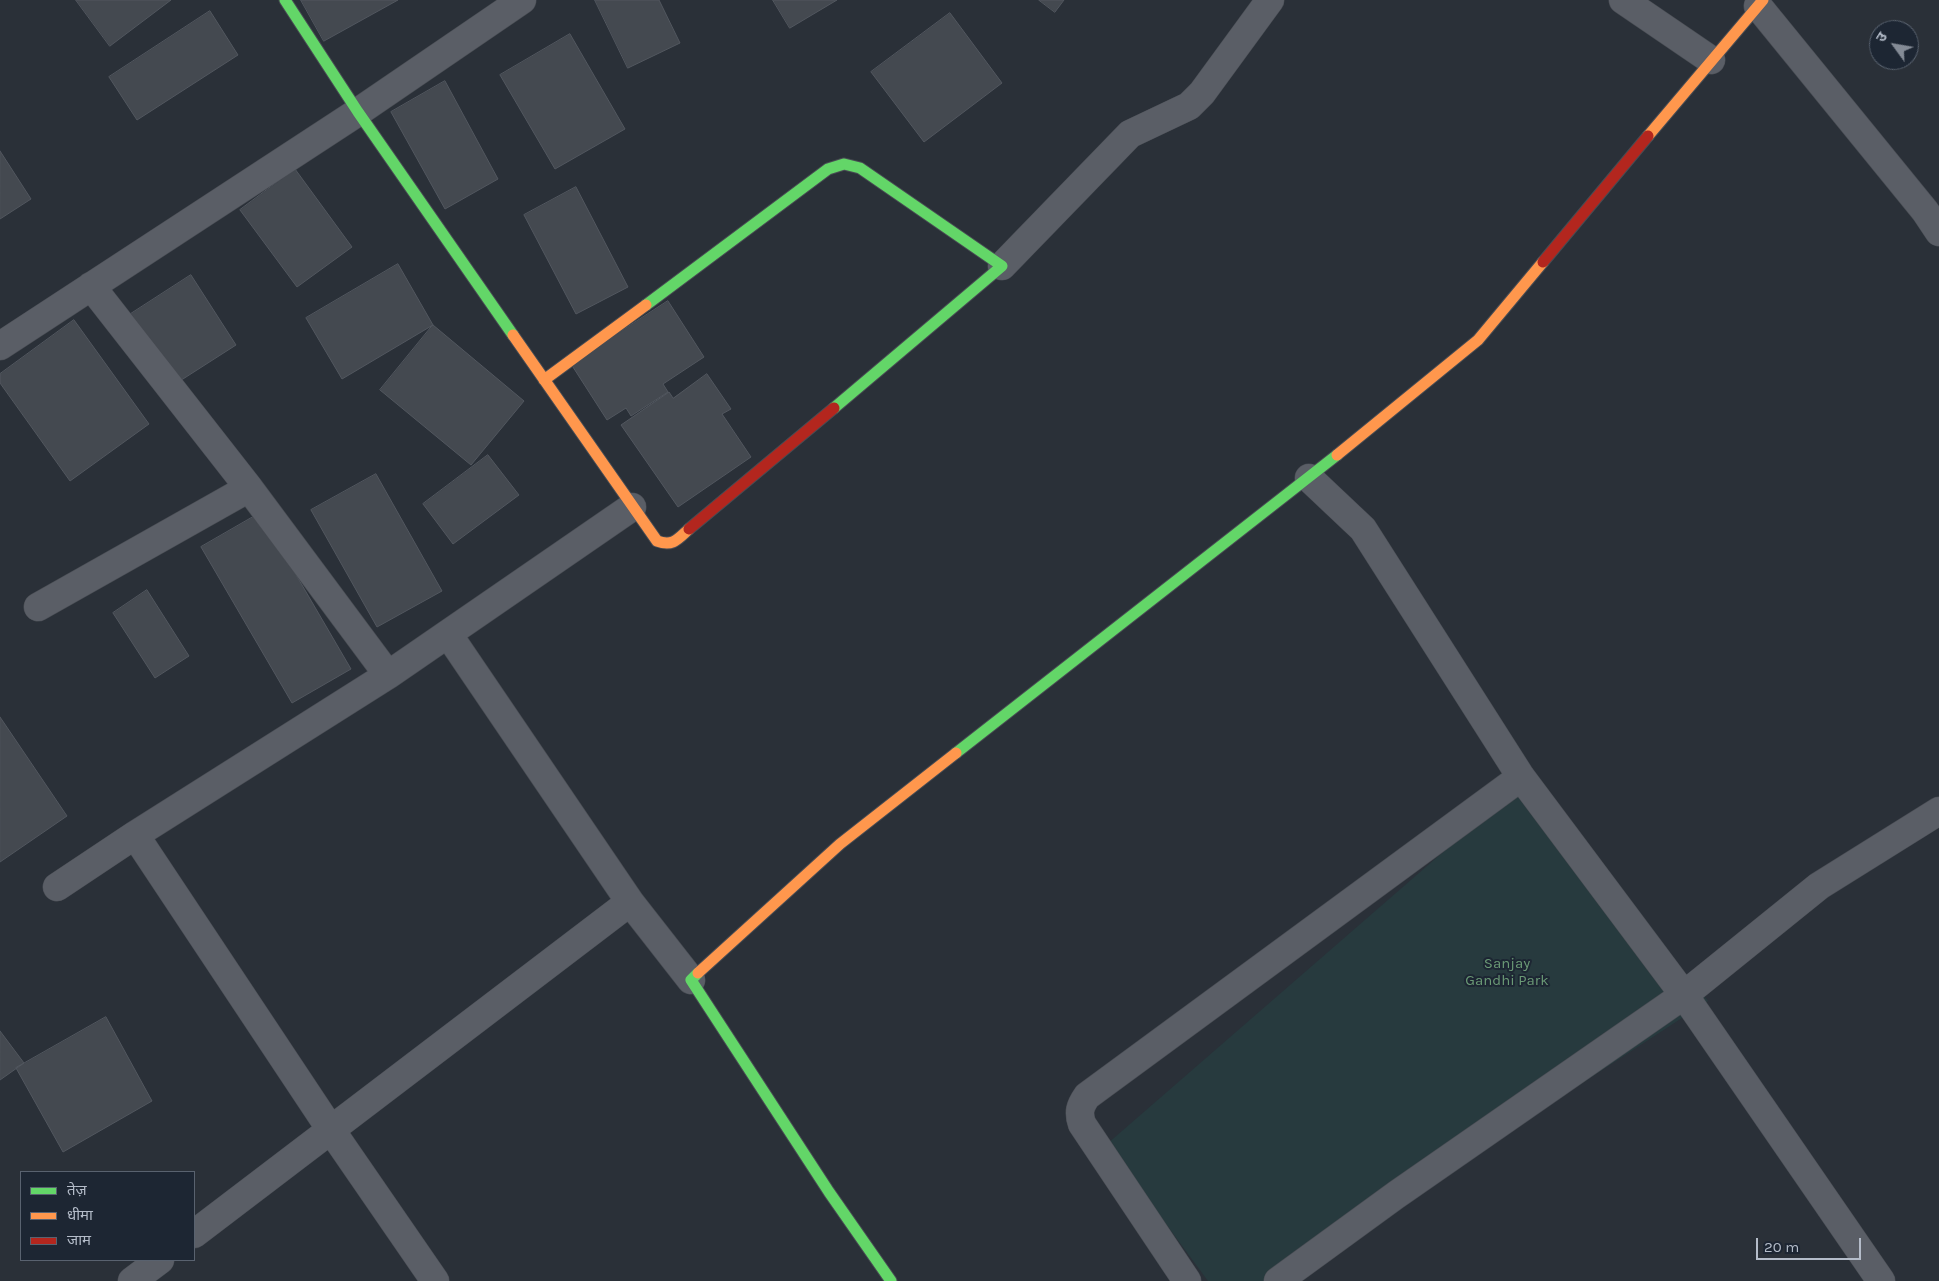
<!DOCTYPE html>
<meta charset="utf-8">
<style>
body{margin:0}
#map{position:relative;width:1939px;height:1281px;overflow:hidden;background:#2a3038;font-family:Karla,"Noto Sans Devanagari",sans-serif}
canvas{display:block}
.legend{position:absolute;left:20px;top:1171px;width:175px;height:90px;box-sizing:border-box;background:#1d2633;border:1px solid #59626f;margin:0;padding:6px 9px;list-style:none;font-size:15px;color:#b4bcc9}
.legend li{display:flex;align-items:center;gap:10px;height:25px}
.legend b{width:25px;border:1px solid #59626f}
.north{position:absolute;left:1869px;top:20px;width:50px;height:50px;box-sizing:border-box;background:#1d2633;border:1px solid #59626f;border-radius:50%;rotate:302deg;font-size:14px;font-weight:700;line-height:20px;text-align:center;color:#b4bcc9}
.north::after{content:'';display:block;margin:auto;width:18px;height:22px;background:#848b96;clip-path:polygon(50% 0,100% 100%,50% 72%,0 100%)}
.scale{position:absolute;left:1756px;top:1238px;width:105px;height:22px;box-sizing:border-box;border:2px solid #b4bcc9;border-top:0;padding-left:6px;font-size:15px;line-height:18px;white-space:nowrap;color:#b4bcc9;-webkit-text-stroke:4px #1d2633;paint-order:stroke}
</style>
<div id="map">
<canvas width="1939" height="1281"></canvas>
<ul class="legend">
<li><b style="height:6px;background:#63d668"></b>तेज़</li>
<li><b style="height:6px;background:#ff974d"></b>धीमा</li>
<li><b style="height:6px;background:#b3261e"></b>जाम</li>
</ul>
<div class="north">उ</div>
<div class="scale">20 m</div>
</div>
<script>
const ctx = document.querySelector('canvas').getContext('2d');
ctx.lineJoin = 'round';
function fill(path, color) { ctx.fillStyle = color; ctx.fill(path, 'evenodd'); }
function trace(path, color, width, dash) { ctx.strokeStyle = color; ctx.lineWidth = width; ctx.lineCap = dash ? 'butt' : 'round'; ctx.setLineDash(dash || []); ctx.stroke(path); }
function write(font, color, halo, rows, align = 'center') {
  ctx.font = font + ' Karla,sans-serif'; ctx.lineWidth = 4; ctx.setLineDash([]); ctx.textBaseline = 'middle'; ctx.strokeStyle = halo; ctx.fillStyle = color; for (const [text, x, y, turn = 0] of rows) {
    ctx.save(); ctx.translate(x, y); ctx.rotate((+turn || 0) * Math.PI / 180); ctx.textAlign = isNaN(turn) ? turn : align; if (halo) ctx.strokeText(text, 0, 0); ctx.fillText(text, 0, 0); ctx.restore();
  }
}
fill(new Path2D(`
 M 1526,780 L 1708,1001 L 1279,1281 L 1208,1281 L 1107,1144 Z`), '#273a3e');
const building = new Path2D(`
 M 76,0 L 171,0 L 110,46 Z
 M 301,0 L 398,0 L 324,41 Z
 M 595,0 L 659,0 L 680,43 L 628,68 Z
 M 773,0 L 837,0 L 790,28 Z
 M 1039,0 L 1064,0 L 1055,12 Z
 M 210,11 L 238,55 L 137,120 L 109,77 Z
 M 950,13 L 1002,83 L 924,142 L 871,72 Z
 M 570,34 L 625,129 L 555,169 L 500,75 Z
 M 445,81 L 498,179 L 445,209 L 391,112 Z
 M 0,151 L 31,199 L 0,219 Z
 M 295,169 L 352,247 L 297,287 L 240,210 Z
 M 576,187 L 628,287 L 576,314 L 524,215 Z
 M 398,264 L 433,325 L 342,379 L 306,318 Z
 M 191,275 L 236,345 L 172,386 L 126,317 Z
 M 668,301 L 704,357 L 663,384 L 668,392 L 631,416 L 626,408 L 607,420 L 571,364 Z
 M 74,320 L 149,424 L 70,481 L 0,383 L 0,374 Z
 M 433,325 L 524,401 L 471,465 L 380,390 Z
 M 707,374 L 731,409 L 722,414 L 751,457 L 678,507 L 621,425 L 669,392 L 673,398 Z
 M 488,455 L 519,495 L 453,544 L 423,504 Z
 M 376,474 L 442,591 L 377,627 L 311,510 Z
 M 260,513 L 351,669 L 292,703 L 201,547 Z
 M 147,590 L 189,656 L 155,678 L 113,613 Z
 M 0,717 L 67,816 L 0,862 Z
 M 106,1017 L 152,1101 L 63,1152 L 16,1068 Z
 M 0,1031 L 24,1063 L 0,1080 Z`);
fill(building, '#444950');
trace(building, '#52575f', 1);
const street = new Path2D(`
 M 1623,0 L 1711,60
 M 1758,6 L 1925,211 L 1939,232
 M 1002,266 L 1130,134 L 1189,106 L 1202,93 L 1270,0
 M 91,286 L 249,488 L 388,675
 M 0,346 L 358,112 L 522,0
 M 1309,478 L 1363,529 L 1521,777 L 1684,995 L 1881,1281
 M 38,607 L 249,488
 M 448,634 L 630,902 L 691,980
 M 135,835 L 331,1130 L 435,1281
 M 57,887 L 135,835 L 388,675 L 632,507
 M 194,1234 L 630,902
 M 132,1281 L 160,1260
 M 1187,1281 L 1082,1124 C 1078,1112 1080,1106 1087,1096 L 1521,777
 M 1278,1281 L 1396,1195 L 1684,995 L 1819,886 L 1939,811`);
const fast = new Path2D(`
 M 285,0 L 358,112 L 513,335
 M 646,305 L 828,169 L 844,164 L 860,168 L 1002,266 L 834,408
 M 956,753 L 1337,455
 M 698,973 L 691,980 L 829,1192 L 891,1281`);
const slow = new Path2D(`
 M 1648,136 L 1763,0
 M 513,335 L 657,541 C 673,547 678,539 689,529
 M 544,380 L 646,305
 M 1337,455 L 1478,340 L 1543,262
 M 698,973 L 840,844 L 956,753`);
const jam = new Path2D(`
 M 1543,262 L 1648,136
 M 689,529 L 834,408`);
trace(street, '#484c53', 29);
trace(fast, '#484c53', 13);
trace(slow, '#484c53', 13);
trace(jam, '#484c53', 13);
trace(street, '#5a5e66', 28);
trace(fast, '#63d668', 11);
trace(slow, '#ff974d', 11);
trace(jam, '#b3261e', 11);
write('15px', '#6b9a76', '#1d2633', [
 ["Sanjay",1507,964],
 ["Gandhi Park",1507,981]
]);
</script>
